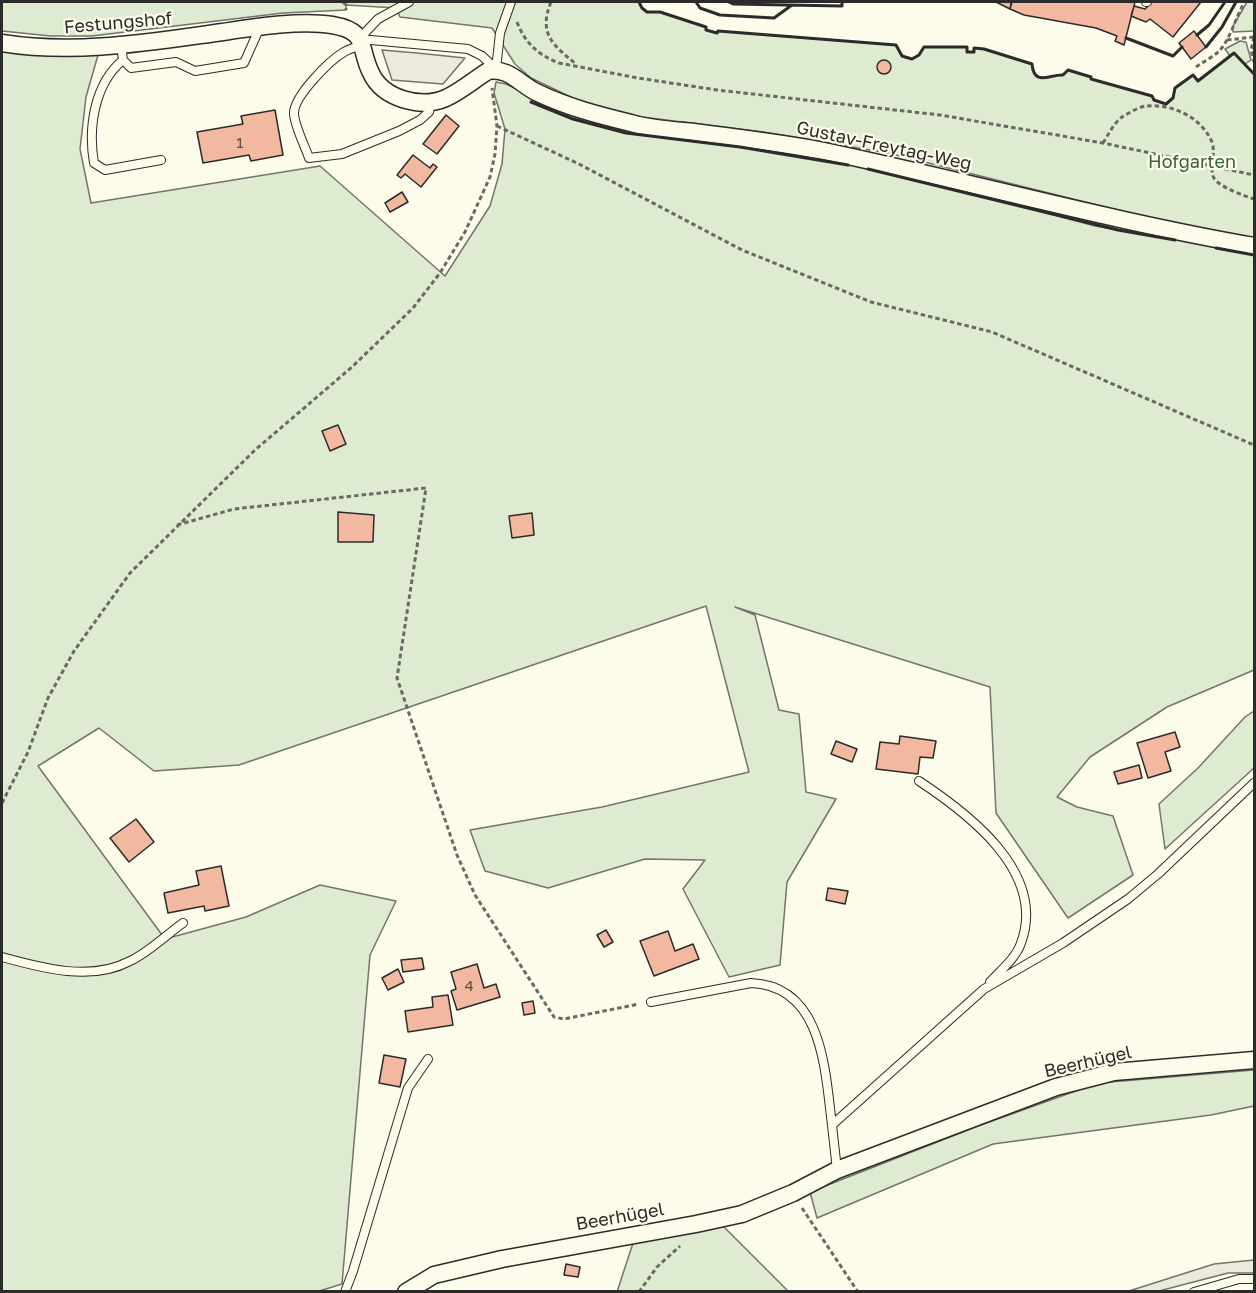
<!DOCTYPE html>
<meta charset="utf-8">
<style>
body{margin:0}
#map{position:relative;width:1256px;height:1293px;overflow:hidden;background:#fdfbea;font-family:"Golos Text",sans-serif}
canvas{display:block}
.frame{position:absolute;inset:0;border:3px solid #2b2b2b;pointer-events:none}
</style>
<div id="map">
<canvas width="1256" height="1293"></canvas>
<div class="frame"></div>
</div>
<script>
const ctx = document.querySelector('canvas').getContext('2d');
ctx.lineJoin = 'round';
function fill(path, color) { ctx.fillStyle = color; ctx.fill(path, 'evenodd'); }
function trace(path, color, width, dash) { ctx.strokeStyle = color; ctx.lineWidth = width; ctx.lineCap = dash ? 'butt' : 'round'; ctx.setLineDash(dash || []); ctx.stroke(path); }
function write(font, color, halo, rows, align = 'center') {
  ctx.font = font + ' "Golos Text",sans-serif'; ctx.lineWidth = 4.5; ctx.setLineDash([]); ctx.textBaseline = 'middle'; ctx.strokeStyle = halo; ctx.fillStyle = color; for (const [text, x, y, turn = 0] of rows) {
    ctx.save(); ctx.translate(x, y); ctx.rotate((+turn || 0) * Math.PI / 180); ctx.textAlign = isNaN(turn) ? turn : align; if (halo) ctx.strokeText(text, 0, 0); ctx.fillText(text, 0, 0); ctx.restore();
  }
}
const green = new Path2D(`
 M 2,2 L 639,2 L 642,8 L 647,12 L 660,12 L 706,27 L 706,30 L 717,33 L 718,31 L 896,45 L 902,56 L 912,59 L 919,55 L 924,47 L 967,47 L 967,52 L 973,52 L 974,48 L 984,49 L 1032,64 C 1034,87 1050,74 1063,75 L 1068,70 L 1091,77 L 1091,79 L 1152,96 L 1154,100 L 1166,104 L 1173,98 L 1175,88 L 1193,75 L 1198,80 L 1230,56 L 1225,49 L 1240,41 L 1246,42 L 1251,60 L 1245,64 L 1254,74 L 1254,238 L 1185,225 L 1125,212 L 888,153 L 763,132 L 642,117 L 605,109 L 575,99 L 531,78 L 515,64 L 492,28 L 400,17 L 396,8 L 346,5 L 346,10 L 283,13 L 92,36 L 51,36 L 2,31 Z
 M 1247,2 L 1254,2 L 1254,31 L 1233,32 L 1233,26 Z
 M 2,43 L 100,48 L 86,97 L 80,149 L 91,203 L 320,166 L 445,276 L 490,206 L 502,164 L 505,129 L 494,93 L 496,82 L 506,84 L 575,117 L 638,132 L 816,156 L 920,179 L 1095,226 L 1254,253 L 1254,670 L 1167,707 L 1090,757 L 1057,797 L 1077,807 L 1113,816 L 1133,875 L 1068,918 L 996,813 L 990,687 L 735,607 L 755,615 L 779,710 L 799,714 L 806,792 L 836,799 L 787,882 L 780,965 L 729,977 L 683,889 L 705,860 L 645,859 L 548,888 L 485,871 L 470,830 L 602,807 L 749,772 L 706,606 L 239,765 L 154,771 L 99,728 L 38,766 L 165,939 L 246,917 L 320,885 L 396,901 L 370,955 L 342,1284 L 316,1292 L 2,1291 Z
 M 1254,711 L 1254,768 L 1165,849 L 1159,804 L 1198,768 L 1245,717 Z
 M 1254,1070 L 1254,1106 L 1211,1115 L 993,1144 L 817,1218 L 810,1192 L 978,1126 L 1098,1083 Z
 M 720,1223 L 788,1291 L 617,1292 L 634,1240 Z`);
fill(green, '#deebd1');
trace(green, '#74746e', 1.5);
const parking = new Path2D(`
 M 382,50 L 417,53 L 465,58 L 443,84 L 392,80 Z
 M 1254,1260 L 1254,1273 L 1228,1273 L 1159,1291 L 1129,1291 L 1214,1264 Z`);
fill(parking, '#eceadb');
trace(parking, '#74746e', 1.5);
const building = new Path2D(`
 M 996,2 L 1009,2 L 1011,3 L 1010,9 Z
 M 1012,2 L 1135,2 L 1124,45 L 1115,41 L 1117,36 L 1096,28 L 1024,15 L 1010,9 Z
 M 1152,2 L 1201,2 L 1173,37 L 1150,19 L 1146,22 L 1131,16 L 1134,6 L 1145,9 Z
 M 1194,31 L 1206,47 L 1191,59 L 1179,43 Z
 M877 67a7 7 0 1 1 14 0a7 7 0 1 1-14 0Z
 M 275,110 L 283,155 L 251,161 L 249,155 L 203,163 L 197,132 L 243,124 L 241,116 Z
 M 446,115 L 459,126 L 437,154 L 423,144 Z
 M 413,155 L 430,168 L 433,164 L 437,167 L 421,187 L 405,174 L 401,178 L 397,175 Z
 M 402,192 L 408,202 L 390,212 L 385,203 Z
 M 338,425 L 346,444 L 330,451 L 322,431 Z
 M 338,512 L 374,515 L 373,542 L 338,542 Z
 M 532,513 L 534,535 L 512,538 L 509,516 Z
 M 1175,732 L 1180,747 L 1165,752 L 1171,771 L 1148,778 L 1137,743 Z
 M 900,736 L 936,741 L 933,758 L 920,757 L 918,774 L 876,769 L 880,742 L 899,744 Z
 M 836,741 L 857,749 L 852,762 L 831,754 Z
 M 1139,765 L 1142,778 L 1118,784 L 1114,772 Z
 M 136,819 L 154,842 L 129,862 L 110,838 Z
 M 221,866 L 229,906 L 205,911 L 204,906 L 168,913 L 164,893 L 199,885 L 196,871 Z
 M 828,888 L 848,891 L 845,904 L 826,900 Z
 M 606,930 L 613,942 L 604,947 L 597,935 Z
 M 668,931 L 675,951 L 693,944 L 699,959 L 654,976 L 640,941 Z
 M 422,958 L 424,969 L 403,972 L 401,960 Z
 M 477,964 L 484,988 L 496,984 L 500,997 L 457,1010 L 451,991 L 456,989 L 451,972 Z
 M 398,969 L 404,982 L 388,990 L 382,978 Z
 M 448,995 L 453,1025 L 408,1032 L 405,1011 L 433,1007 L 432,997 Z
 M 533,1001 L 535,1013 L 524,1015 L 522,1003 Z
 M 384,1055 L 406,1059 L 400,1087 L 379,1083 Z
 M 566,1264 L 580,1267 L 578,1277 L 564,1275 Z`);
fill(building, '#f2b8a0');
trace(building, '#2b2b2b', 1.5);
const lane = new Path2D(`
 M 1146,2 L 1147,2
 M 359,39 L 378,19 L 409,2
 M 360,39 L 468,49 L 482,56 L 496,69
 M 121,45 L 123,60 L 131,68 L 176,62 L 195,71 L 244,63 L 260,27
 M 362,45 C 356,47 349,49 344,52 C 330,60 294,96 294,113 C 294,125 305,146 309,158 L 342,154 L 399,131 L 420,120 L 429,112 L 431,102
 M 123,60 C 94,84 88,128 94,163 L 105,170 L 161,160
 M 496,69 L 500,33 L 511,2
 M 919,781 C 969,814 1047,873 1021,943 C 1016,958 1001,970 990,982
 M 2,957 C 42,968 91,982 130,961 C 149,952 166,935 183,923
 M 651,1002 L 751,983 C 823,986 825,1070 832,1125
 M 837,1170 L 832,1125 L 984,989 L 1063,943 L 1128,899 L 1158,874 L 1254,783
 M 345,1292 L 353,1271 L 408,1088 L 428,1059
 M 1194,1292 L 1239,1279 L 1254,1279`);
const street = new Path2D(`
 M 2,43 C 76,55 150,42 223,32 C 256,27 300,20 332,25 C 369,31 358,47 371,73 C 383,99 421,109 446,98 C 461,91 475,79 488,71 C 508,67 520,84 536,92 C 567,107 598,115 631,123 C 651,129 673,130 694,132 C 739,138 784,143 829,152 C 971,182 1111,221 1254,246
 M 406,1292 L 434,1275 L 502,1259 L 696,1224 L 742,1214 L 793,1193 L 837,1170 L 1056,1087 L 1114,1072 L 1254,1060`);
trace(lane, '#2b2b2b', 10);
trace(street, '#2b2b2b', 19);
trace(new Path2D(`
 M 343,2 L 346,5 L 346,10
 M 551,2 C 538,34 553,45 576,64
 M 517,22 C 525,43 538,55 559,63 L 638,78 L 717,90 L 940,115 L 1103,143 L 1254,175
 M 1254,37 L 1251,50 L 1254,62
 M 1227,40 L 1254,37
 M 1196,67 C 1203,62 1211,58 1217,53 C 1229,43 1235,19 1243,5
 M 497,126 L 579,164 L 742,250 L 871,302 L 992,332 L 1254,445
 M 1103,143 C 1108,135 1114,123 1122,117 C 1129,113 1140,106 1147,106 C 1173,104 1201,117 1212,142 C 1216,152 1209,171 1214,178 C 1219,187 1245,196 1254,199
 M 177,525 L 234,509 L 426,488 L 397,678 L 457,855 L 475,895 L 554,1017 L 564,1019 L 639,1004
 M 2,803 L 28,752 L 48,698 L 74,651 L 130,573 L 255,450 L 352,367 L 413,308 L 440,273 L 465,232 L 490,177 L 495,154 L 497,126 L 492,88
 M 802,1208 L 858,1292
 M 639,1292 L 657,1267 L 680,1246`), '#6a6964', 3, [4.5, 3]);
trace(lane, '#fdfbea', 8);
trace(street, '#fdfbea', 16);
trace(new Path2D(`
 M 639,2 L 642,8 L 647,12 L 660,12 L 706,27 L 706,30 L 717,33 L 718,31 L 896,45 L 902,56 L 912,59 L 919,55 L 924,47 L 967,47 L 967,52 L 974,52 L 974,48 L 984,49 L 1032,64 C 1034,87 1050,74 1063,75 L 1068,70 L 1091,77 L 1091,79 L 1152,96 L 1154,100 L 1166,104 L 1173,98 L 1175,88 L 1193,75 L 1198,81 L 1234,53 L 1254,74
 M 696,2 L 700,8 L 720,15 L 774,18 L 792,5
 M 729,2 L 733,4 L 842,6 L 842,2
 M 1197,35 L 1209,25 L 1225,2
 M 1126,38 L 1173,56 L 1182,47
 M 1206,47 L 1222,27 L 1236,2
 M 531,102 L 573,119 L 626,133 L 740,147 L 848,165
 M 868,169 L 1118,230 L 1175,240
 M 1216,248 L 1254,255`), '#2b2b2b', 3);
write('15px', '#5d4e48', null, [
 ["1",240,143],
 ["4",469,986]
]);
write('18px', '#2b2b2b', '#fdfbea', [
 ["Festungshof",118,23,-5],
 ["Gustav-Freytag-Weg",884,146,12],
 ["Beerhügel",1088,1062,-13],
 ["Beerhügel",620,1217,-10]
]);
write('18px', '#34623c', '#fdfbea', [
 ["Hofgarten",1192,162]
]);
</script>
